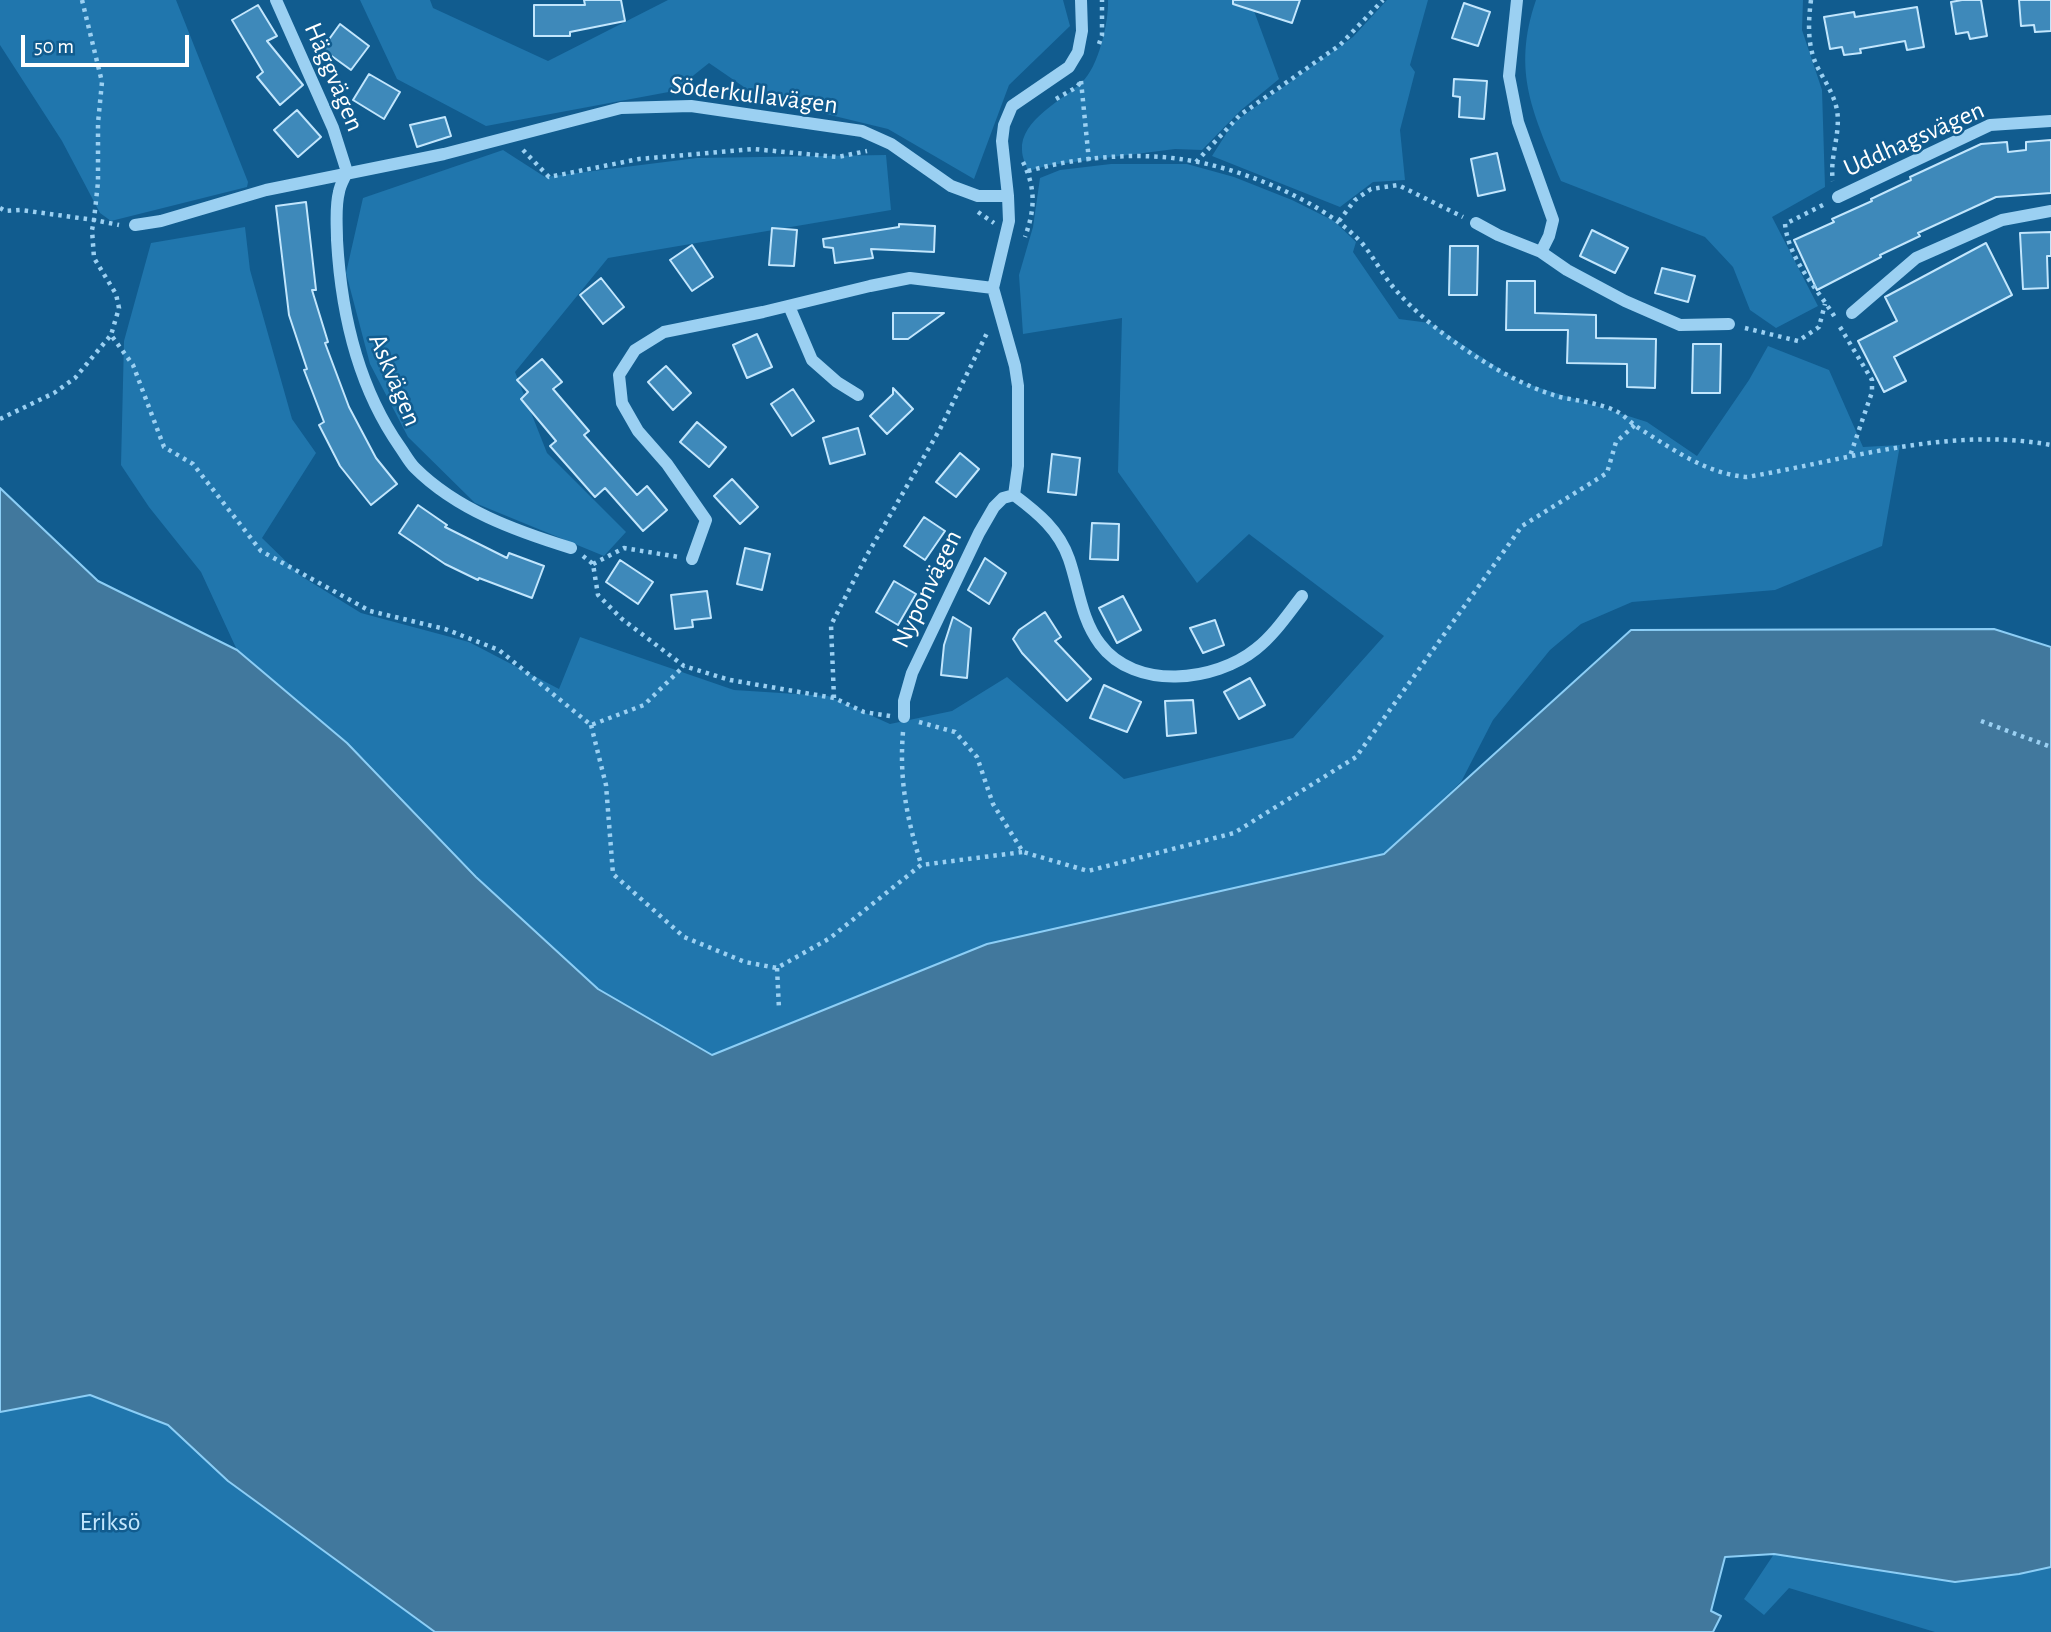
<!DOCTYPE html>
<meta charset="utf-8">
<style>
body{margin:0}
#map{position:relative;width:2051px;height:1632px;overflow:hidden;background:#115c8f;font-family:"Alegreya Sans",sans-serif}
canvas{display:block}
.scale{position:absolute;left:21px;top:35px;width:168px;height:32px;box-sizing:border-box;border:4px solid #fff;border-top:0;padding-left:9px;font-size:21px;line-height:24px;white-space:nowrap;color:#fff;-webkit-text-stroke:5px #115c8f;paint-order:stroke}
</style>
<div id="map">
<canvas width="2051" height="1632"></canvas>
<div class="scale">50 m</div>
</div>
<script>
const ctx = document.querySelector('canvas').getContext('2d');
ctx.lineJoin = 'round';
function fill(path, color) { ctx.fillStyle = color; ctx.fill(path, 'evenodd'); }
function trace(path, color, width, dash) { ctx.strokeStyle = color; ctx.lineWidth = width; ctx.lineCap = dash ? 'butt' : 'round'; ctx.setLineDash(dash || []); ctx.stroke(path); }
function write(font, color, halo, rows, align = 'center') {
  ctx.font = font + ' "Alegreya Sans",sans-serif'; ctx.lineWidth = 5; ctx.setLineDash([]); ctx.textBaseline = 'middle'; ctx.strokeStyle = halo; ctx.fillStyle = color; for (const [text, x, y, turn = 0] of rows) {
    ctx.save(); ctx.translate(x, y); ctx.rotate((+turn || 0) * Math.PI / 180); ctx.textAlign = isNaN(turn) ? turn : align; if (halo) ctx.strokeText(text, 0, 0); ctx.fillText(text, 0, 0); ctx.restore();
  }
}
fill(new Path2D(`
 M 0,0 L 176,0 L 248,182 L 247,187 L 111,221 L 100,213 L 62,141 L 0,45 Z
 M 360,0 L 430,0 L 433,8 L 548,61 L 668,0 L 1063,0 L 1070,26 L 1009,85 L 974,179 L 888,129 L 760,98 L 709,63 L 674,91 L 486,126 L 397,79 Z
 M 1108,0 L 1250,0 L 1279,79 L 1240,111 L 1202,150 L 1175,149 L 1050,165 L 1028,171 C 1026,165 1022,157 1022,150 C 1020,120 1063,100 1082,82 C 1098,68 1109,22 1108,0 Z
 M 1387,0 L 1428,0 L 1410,65 L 1415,72 L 1400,130 L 1405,180 L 1373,182 L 1340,207 L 1212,156 L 1233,123 L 1353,37 Z
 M 1536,0 L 1803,0 L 1802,30 L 1822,90 L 1825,187 L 1772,217 L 1818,306 L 1776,328 L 1750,310 L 1733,267 L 1705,237 L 1561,181 C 1534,114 1511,73 1536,0 Z
 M 503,150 L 545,177 L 697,158 L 886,155 L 891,210 L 608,258 L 515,372 L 547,453 L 626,532 L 604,556 L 475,503 L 408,437 L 370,364 L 346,273 L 363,198 Z
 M 1111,164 L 1187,164 L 1234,177 L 1292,200 L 1334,221 L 1356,242 L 1353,252 L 1399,319 L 1430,323 L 1518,381 L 1647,422 L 1697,456 L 1749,380 L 1768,346 L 1829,370 L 1863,447 L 1900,445 L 1882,546 L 1775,590 L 1632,602 L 1581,624 L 1550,650 L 1493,720 L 1461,782 L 1384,854 L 987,944 L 712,1055 L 598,989 L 492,892 L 364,759 L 237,650 L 201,572 L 149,507 L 121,465 L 124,341 L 151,243 L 245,227 L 250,270 L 292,419 L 316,453 L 262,538 L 301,576 L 361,613 L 469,642 L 559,689 L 580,637 L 734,690 L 828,696 L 890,724 L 952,711 L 1007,677 L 1124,779 L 1293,738 L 1384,636 L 1249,534 L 1197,583 L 1118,472 L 1122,318 L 1023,334 L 1019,275 L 1033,227 L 1040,178 L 1060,170 Z
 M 90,1395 L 168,1425 L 228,1481 L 435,1632 L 0,1632 L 0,1412 Z
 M 1774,1554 L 1835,1565 L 2019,1574 L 2051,1567 L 2051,1632 L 1935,1632 L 1789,1588 L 1764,1615 L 1744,1599 Z`), '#2076ad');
const water = new Path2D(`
 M 0,488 L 98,581 L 237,650 L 347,743 L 476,877 L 598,989 L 712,1055 L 987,944 L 1384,854 L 1631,630 L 1994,629 L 2051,647 L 2051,1567 L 2019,1574 L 1955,1582 L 1774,1554 L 1725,1557 L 1711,1611 L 1721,1616 L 1713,1632 L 435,1632 L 228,1481 L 168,1425 L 90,1395 L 0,1412 Z`);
fill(water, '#41789d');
trace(water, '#8ccef6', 2);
const building = new Path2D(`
 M 584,0 L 621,0 L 625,21 L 570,32 L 570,36 L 534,36 L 534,5 L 585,5 Z
 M 1233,0 L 1300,0 L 1292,23 L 1233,4 Z
 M 1962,0 L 1981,0 L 1987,36 L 1970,39 L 1968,32 L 1956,34 L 1951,2 Z
 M 2019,0 L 2051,0 L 2051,31 L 2035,32 L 2034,25 L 2021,26 Z
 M 1464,3 L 1490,12 L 1478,46 L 1452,38 Z
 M 258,5 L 277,36 L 267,41 L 303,85 L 280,105 L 257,77 L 263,72 L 232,20 Z
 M 1917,7 L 1924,47 L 1907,50 L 1905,41 L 1860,49 L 1861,53 L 1844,55 L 1842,47 L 1830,49 L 1824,17 L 1854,12 L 1855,17 Z
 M 340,24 L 369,46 L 351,70 L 322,49 Z
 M 369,74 L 400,92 L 384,119 L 353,100 Z
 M 1454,79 L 1487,81 L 1484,119 L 1459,117 L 1460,97 L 1453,96 Z
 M 297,110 L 321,137 L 298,157 L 274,130 Z
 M 445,117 L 451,136 L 417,147 L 410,125 Z
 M 2051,140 L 2051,193 L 1996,197 L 1918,233 L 1920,236 L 1880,255 L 1881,257 L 1817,290 L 1794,240 L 1834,222 L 1832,219 L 1872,201 L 1871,199 L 1911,180 L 1910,177 L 1981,144 L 2007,142 L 2008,152 L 2026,150 L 2026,142 Z
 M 1497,153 L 1505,190 L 1478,196 L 1471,159 Z
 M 306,202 L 316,290 L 312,290 L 328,342 L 325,343 L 349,407 L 376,458 L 397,484 L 371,505 L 340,466 L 319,425 L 324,422 L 304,370 L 307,369 L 289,315 L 276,206 Z
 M 899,224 L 935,226 L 934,252 L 871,249 L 873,258 L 835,263 L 833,248 L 824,247 L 823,239 L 899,227 Z
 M 772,228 L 797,230 L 794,266 L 769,265 Z
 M 1592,230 L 1628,248 L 1615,273 L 1580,256 Z
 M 2051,232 L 2051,256 L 2047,256 L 2048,288 L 2023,289 L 2020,233 Z
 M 1986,243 L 2012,295 L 1894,357 L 1906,381 L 1884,392 L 1858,341 L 1897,321 L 1885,297 Z
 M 692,245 L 713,277 L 692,291 L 670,260 Z
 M 1450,246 L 1478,246 L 1477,295 L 1449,295 Z
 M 1662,268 L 1695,276 L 1688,302 L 1655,293 Z
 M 601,278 L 624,307 L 603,324 L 580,295 Z
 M 1507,281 L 1535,281 L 1535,313 L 1596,315 L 1596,338 L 1656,339 L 1655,388 L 1627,387 L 1627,364 L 1567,363 L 1568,330 L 1506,330 Z
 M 893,313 L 944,313 L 908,339 L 893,339 Z
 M 757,334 L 772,367 L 747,378 L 733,345 Z
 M 1693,344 L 1721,344 L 1720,393 L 1692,393 Z
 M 542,359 L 562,382 L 553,389 L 589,431 L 584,435 L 637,495 L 647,486 L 667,510 L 643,531 L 605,488 L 595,497 L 550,446 L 556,441 L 521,399 L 528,392 L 517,380 Z
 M 666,366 L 691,393 L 673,410 L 648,382 Z
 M 893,388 L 913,409 L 887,434 L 870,416 L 893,394 Z
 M 793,389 L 814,421 L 792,436 L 771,404 Z
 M 697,422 L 726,447 L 709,467 L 680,442 Z
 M 858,428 L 865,454 L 830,464 L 823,438 Z
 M 960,453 L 979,469 L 956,497 L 936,482 Z
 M 1052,454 L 1080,458 L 1076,495 L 1048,492 Z
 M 732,479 L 758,507 L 740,524 L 714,496 Z
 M 418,505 L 447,525 L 445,527 L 507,558 L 509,553 L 544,566 L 532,598 L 479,578 L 478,580 L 445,564 L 399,533 Z
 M 924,517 L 945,531 L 925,560 L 904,546 Z
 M 1092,523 L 1119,524 L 1118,560 L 1090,559 Z
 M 745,548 L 770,554 L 762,590 L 737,584 Z
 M 985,558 L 1006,573 L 989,604 L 968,590 Z
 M 620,560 L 653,582 L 638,604 L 606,582 Z
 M 894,581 L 916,594 L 898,625 L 876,612 Z
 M 707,591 L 711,618 L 692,620 L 693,627 L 675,629 L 671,595 Z
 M 1123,596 L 1141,630 L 1117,643 L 1099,608 Z
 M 1045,612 L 1061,637 L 1055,641 L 1091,679 L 1067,701 L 1022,653 L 1013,639 L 1019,630 Z
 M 953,617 L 971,628 L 967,678 L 941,675 L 944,645 Z
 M 1215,620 L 1224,645 L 1203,653 L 1190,628 Z
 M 1250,678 L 1265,705 L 1239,719 L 1224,692 Z
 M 1104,685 L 1141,702 L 1127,732 L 1090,718 Z
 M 1193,700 L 1196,733 L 1167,736 L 1165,701 Z`);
fill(building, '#3e89ba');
trace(building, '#c2e6fd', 2);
trace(new Path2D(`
 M 82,0 L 102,82 L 98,123 L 98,182 L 94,220 L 119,225
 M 1811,0 C 1808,23 1807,49 1819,70 C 1826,83 1834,95 1837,110 C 1841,134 1829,158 1833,181
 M 1099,44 L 1102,35 L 1102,0
 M 1081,81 L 1089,161
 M 1056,99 L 1077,87 L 1082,80
 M 523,150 L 549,177 L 639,159 L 753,149 L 838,157 L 867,151
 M 1023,162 C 1036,189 1035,209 1025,237
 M 1196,162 L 1240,115 L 1340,45 L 1383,0
 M 1028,171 C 1074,158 1131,152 1180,159 C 1235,166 1316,198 1356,237 C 1371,251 1380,272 1394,288 C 1416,314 1446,337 1475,356 C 1500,372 1531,389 1560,397 C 1579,401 1599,403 1616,411 C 1624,415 1630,422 1637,427 C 1671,448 1706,474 1747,477 C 1847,460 1948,426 2051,445
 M 1823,205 L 1785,224 C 1789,261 1818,289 1836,319
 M 0,208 L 5,211 L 21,210 L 94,220 L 92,230 L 94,258 L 116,294 L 119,308 L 111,335 L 133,365 L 164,447 L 193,464 L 261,551 L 370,611 L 445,629 L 499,650 L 591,725 L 644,705 L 684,666
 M 978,212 L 994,223
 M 1339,221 L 1355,200 L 1371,189 L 1398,185 L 1463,217
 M 1840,327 L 1872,380 L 1872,392 L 1850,456
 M 1745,328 L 1798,341 L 1819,327 L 1825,304
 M 0,419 L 54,393 L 75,378 L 111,335
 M 583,556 L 593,564 L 598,595 L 622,619 L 684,666 L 730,680 L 834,698 L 864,712 L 890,716
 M 593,564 L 624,548 L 679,557
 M 834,698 L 831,625 L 867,555 L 940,429 L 987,333
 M 1981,721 L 2051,747
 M 919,722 L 955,732 L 977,757 L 993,804 L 1023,852 L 1088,871 L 1234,833 L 1356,757 L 1522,526 L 1607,473 L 1616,442 L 1635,425
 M 591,725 L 606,785 L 613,874 L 684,937 L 745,962 L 777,968 L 830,938 L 921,865 L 1023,852
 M 903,732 C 899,780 907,819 921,864
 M 777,968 L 779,1009`), '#9bd0f2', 4.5, [3.5, 5]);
trace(new Path2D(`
 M 276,0 L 333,128 L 347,172 C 344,179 340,185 339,192 C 335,207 337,225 337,240 C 341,312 358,387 400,447 C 405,454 409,462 415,468 C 457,510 516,531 571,548
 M 1517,0 L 1509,76 L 1518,122 L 1553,220 L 1549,236 L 1541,252
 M 1008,196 L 1009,221 L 993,288 L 1015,366 L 1018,386 L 1018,466 L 1014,495
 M 1838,197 L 1990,125 L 2051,121
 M 1476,223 L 1498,235 L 1541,252 L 1567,270 L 1625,301 L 1680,325 L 1729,324
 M 135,225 L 161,221 L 266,190 L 444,154 L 621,108 L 691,106 L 862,131 L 891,144 L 951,186 L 978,196 L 1008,196 L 1002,141 L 1004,125 L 1012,106 L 1069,67 L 1078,52 L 1082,31 L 1081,0
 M 789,306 L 812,360 L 837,382 L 858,395
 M 1852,313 L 1916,258 L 2002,220 L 2051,211
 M 692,559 L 706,520 L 667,464 L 638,431 L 622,403 L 619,375 L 635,350 L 664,332 L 763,312 L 870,286 L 910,278 L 993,288
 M 904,717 L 904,701 L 912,673 L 979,533 L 994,507 L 1003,498 L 1014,495 C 1038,513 1059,530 1069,559 C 1079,588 1081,619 1100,644 C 1135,691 1215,682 1256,649 C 1274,635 1288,614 1302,596`), '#9bd0f2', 12);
write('26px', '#fff', '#115c8f', [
 ["Häggvägen",334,77,67],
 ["Söderkullavägen",754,95,7],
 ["Uddhagsvägen",1914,139,-24],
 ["Askvägen",395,380,67],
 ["Nyponvägen",927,589,-64]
]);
write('26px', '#c2e6fd', '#115c8f', [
 ["Eriksö",110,1522]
]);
</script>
